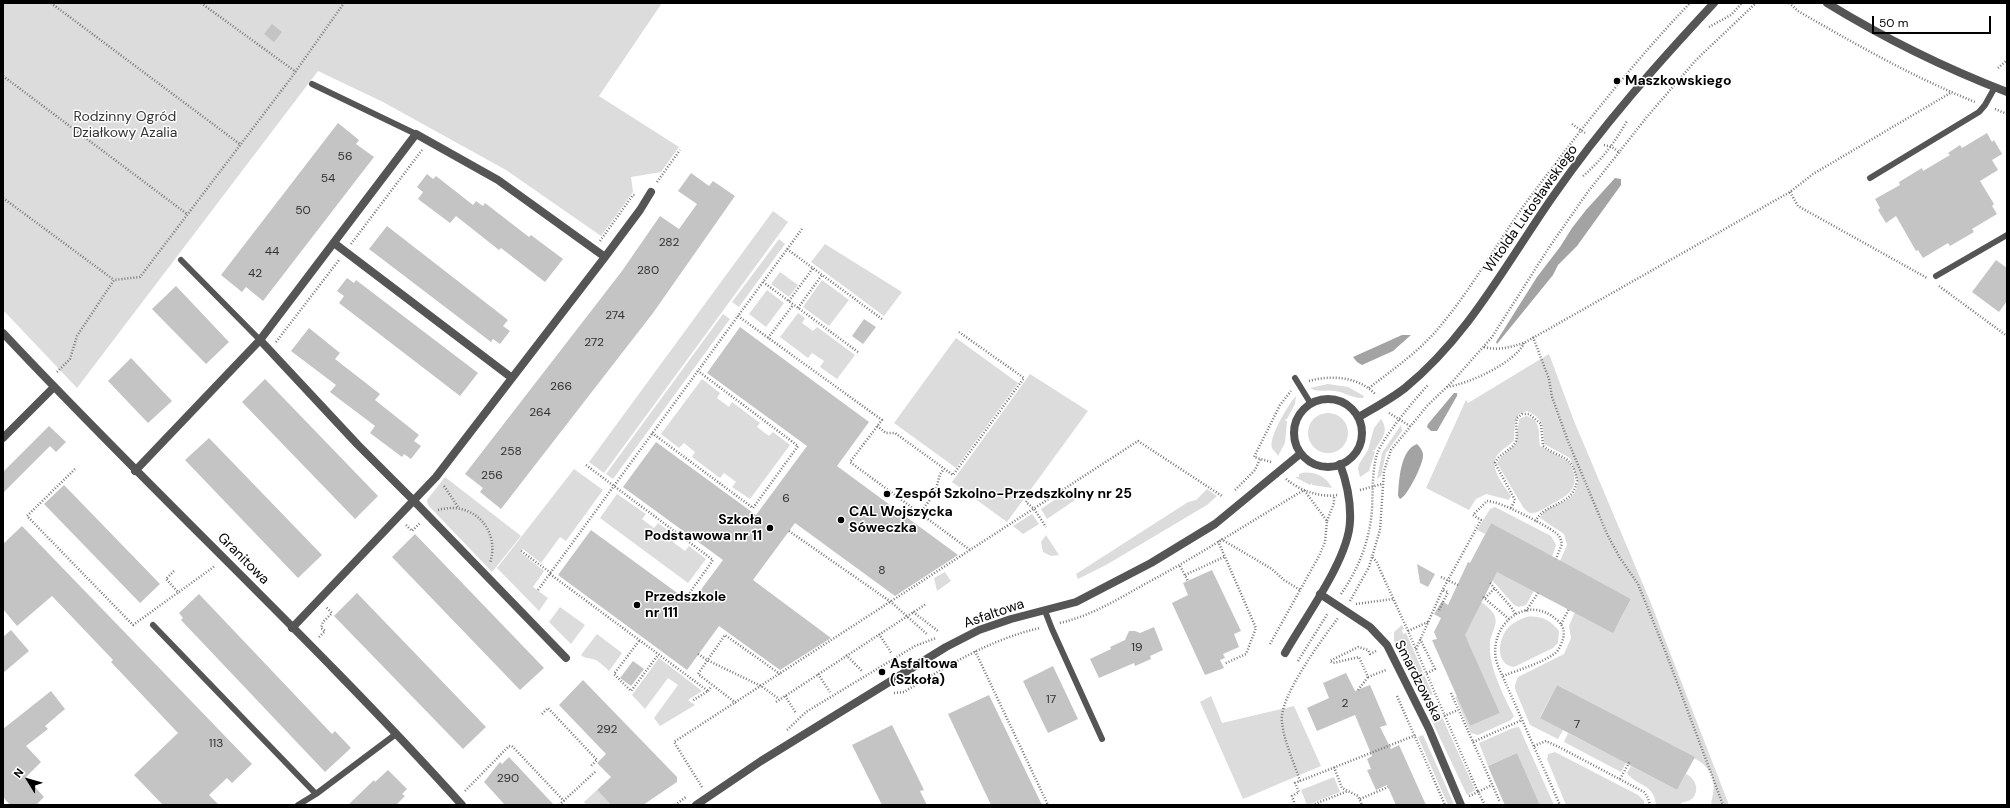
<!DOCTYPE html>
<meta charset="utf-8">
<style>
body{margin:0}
#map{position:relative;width:2010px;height:808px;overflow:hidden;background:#fff;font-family:"DM Sans",sans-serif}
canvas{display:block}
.frame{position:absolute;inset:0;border:4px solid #000;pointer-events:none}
.north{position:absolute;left:8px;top:760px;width:40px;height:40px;-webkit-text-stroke:3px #fff;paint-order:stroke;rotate:307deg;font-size:11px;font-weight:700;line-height:16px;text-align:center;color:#000}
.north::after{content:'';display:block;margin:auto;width:14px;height:18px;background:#000;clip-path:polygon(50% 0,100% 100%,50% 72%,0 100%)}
.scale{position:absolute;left:1872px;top:16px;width:119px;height:18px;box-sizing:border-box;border:2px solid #000;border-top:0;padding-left:5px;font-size:12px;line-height:14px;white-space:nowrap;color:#000;-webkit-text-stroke:3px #fff;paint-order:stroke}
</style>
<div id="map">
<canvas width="2010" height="808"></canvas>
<div class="frame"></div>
<div class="north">N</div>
<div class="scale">50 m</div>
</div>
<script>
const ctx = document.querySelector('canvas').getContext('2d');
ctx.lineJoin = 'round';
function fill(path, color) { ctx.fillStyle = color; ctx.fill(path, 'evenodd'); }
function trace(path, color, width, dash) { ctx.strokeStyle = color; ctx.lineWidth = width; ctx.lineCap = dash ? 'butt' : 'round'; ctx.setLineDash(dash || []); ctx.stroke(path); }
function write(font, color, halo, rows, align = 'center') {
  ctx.font = font + ' "DM Sans",sans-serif'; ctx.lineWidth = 3; ctx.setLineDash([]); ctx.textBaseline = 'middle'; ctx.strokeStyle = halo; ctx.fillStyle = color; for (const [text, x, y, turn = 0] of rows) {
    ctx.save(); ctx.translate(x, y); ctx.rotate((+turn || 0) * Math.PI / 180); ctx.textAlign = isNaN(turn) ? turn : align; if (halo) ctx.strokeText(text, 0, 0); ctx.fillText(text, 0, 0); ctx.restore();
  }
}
fill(new Path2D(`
 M 3,3 L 662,3 L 599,96 L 679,147 L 661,172 L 631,177 L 633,192 L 601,236 L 506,170 L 383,102 L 318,71 L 77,388 L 3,310 Z
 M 773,211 L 788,222 L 604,473 L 589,462 Z
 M 779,239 L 785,244 L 739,307 L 732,302 Z
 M 825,244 L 902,292 L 884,316 L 811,262 Z
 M 780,272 L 798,285 L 789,297 L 771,284 Z
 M 822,280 L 849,300 L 829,326 L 803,307 Z
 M 767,290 L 784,303 L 766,327 L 749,314 Z
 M 798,313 L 805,318 L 802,323 L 813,331 L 817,327 L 855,355 L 837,379 L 820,367 L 824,361 L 812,353 L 808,358 L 780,337 Z
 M 723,314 L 730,319 L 613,479 L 606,474 Z
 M 956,338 L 1018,383 L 956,468 L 894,423 Z
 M 1549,354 L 1574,421 L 1650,601 L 1729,805 L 1715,805 L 1711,803 C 1717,782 1714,769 1694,758 L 1694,757 L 1557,685 L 1540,717 L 1563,730 L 1558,739 L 1530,725 L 1515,689 L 1515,685 L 1518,677 L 1564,654 L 1571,638 L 1569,626 L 1575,612 L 1619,622 L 1631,599 L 1560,561 L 1567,545 L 1564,534 L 1540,518 C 1546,501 1576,508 1578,481 L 1570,458 L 1544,444 C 1543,428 1545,419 1527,411 L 1519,414 L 1515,422 L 1514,440 C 1510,445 1504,448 1499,453 C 1487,466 1503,484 1511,496 L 1509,500 L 1486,494 L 1476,499 L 1469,510 L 1426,488 L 1466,400 L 1468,403 Z
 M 1030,374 L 1088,411 L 1007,522 L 952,482 Z
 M 702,379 L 720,393 L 717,398 L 729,407 L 732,402 L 760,423 L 757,427 L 769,436 L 773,432 L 790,445 L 750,499 L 732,487 L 736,482 L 724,473 L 720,478 L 692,457 L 695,452 L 684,443 L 679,448 L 661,434 Z
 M 1328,384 L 1348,387 L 1364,396 L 1363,398 C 1353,399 1345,392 1335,391 C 1327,389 1317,393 1310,388 Z
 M 1296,396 L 1295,404 L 1287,419 L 1284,420 L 1287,421 L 1285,443 L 1278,456 C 1277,453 1273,450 1272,448 C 1268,438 1289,403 1296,396 Z
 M1308 433a20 20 0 1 1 40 0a20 20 0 1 1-40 0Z
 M 1526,416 C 1542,420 1538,433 1540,446 L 1569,462 C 1582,487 1571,494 1550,505 C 1545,508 1537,514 1530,513 C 1527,512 1525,509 1523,507 L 1497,463 L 1501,457 L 1516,444 L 1519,419 Z
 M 1381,419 C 1390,432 1381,439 1375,450 L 1372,450 L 1375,452 L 1369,471 L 1360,477 L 1358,469 L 1359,464 L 1368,450 L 1374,428 Z
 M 1401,425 L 1402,431 L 1386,453 L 1381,476 L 1377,479 L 1382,453 Z
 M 574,469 L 603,490 L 566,541 L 560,537 L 541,563 L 523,549 L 520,552 L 544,571 L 533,587 L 548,598 L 539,611 L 497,568 Z
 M 1302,473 C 1314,471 1327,477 1332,488 L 1312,485 L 1312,483 L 1310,485 L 1295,477 L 1299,477 L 1299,474 Z
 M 445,477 L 521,536 L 492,572 L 428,505 L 427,500 Z
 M 1207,489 L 1217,496 L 1207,505 L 1106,565 L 1078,579 L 1076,574 L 1188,502 L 1196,500 Z
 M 1069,490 L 1075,500 L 1047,519 L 1041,509 Z
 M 617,494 L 646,514 L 642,519 L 654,528 L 658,523 L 677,537 L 673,542 L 685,551 L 689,546 L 706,559 L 688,583 L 600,518 Z
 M 1495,507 L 1551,536 L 1556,545 L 1552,557 L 1491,523 L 1485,534 L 1477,530 L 1490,509 Z
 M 1032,514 L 1039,524 L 1023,534 L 1013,526 Z
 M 1046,535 L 1059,555 L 1051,556 L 1043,552 L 1041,542 Z
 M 1496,569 L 1534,591 L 1526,605 L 1519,607 L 1514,605 L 1492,580 Z
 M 945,572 L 951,581 L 937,591 L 934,578 Z
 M 1481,602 C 1486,606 1493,610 1495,617 C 1498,626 1490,634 1490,643 C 1488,666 1504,697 1514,716 L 1511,720 L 1478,735 L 1471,733 L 1455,697 L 1457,696 L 1470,726 L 1500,713 L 1468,642 L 1462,638 L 1473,619 Z
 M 560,607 L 585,625 L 571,644 L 549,622 Z
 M 1526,617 C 1541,615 1550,620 1559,631 L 1558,643 L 1553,648 L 1514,667 C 1495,664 1498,641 1507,629 C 1512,623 1519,620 1526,617 Z
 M 1402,625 L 1404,629 L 1402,630 L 1403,634 L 1406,633 L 1433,695 L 1426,695 L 1421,692 L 1399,646 L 1394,641 L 1394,632 Z
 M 597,634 L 622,653 L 609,671 C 605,667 601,663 596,660 C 591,658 585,659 581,655 Z
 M 659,658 L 702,691 L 688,700 L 695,705 L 660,726 L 654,718 L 678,685 L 668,678 L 645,709 L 632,695 Z
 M 1211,696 L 1222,723 L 1294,706 L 1321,766 L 1243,799 L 1200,702 Z
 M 1437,706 L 1475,790 L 1467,795 L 1431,719 Z
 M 1519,727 L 1554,805 L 1540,805 L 1517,753 L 1488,766 L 1479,743 L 1513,728 Z
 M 1568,733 L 1626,763 L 1621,772 L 1564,742 Z
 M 1423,735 L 1453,802 L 1454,805 L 1448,805 L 1418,737 Z
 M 1555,752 L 1638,795 L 1644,801 L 1644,805 L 1566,805 L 1547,759 L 1548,754 Z
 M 1631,766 L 1677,790 L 1686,774 C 1695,778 1700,789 1693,798 C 1690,801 1684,802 1681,803 L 1681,805 L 1656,805 C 1654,783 1637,787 1627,773 Z
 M 1334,777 L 1340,792 L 1307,805 L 1301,790 Z
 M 597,790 L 611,805 L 586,805 L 584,802 Z`), '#dcdcdc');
fill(new Path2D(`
 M 1615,178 L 1621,179 L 1621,185 L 1577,246 L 1558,265 L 1553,275 L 1497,344 L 1496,342 L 1537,277 L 1560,247 L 1572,228 L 1586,210 Z
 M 1402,335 L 1411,335 L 1393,351 L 1362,365 L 1357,362 L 1353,357 Z
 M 1454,393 L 1457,393 L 1457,396 L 1437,431 L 1431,431 L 1427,427 L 1428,424 Z
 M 1417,444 C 1420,447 1423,451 1423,455 C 1424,463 1407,497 1400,499 L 1398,496 C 1399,481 1400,450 1417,444 Z`), '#a3a3a3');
fill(new Path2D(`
 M 272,24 L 282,32 L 274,42 L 264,34 Z
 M 338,123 L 359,140 L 356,144 L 374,157 L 263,301 L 246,287 L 242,292 L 221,275 Z
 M 1987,133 L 1992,142 L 1994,140 L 2002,154 L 1992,160 L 1998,170 L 1980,181 L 1994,204 L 1992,206 L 1997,214 L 1972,229 L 1974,232 L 1950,246 L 1948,243 L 1923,258 L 1918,250 L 1916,251 L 1896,216 L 1886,223 L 1878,210 L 1880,208 L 1875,199 L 1900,185 L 1899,182 L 1922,168 L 1923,171 L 1950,155 L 1948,153 L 1960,145 L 1962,148 Z
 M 691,173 L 709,186 L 713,181 L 735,196 L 653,313 L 501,509 L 480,492 L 483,488 L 465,474 L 622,271 L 660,216 L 679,229 L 697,204 L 678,191 Z
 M 427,174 L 433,179 L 436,176 L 473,205 L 476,201 L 483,206 L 485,203 L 529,237 L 531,235 L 563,259 L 545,282 L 501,248 L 499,250 L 456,216 L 450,223 L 418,199 L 423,192 L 417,187 Z
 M 387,226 L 508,320 L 503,326 L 510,331 L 500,344 L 493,339 L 491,342 L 369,249 Z
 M 1996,260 L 2007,268 L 2007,301 L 1999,312 L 1972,292 Z
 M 347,278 L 354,283 L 356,280 L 478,373 L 460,396 L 339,303 L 344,296 L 337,291 Z
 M 176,286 L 229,342 L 206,364 L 152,309 Z
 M 864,319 L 876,327 L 863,344 L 852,336 Z
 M 740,327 L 869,422 L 837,466 L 958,555 L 895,596 L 795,523 L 753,580 L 831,638 L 780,670 L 719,626 L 687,670 L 558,575 L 591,530 L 691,603 L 723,560 L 623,487 L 656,442 L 756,515 L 807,446 L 707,373 Z
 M 309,328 L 340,353 L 335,359 L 380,394 L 375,400 L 419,435 L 414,441 L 421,446 L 411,459 L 404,454 L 402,457 L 370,433 L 375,426 L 330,392 L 336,385 L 291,351 Z
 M 131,358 L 172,401 L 148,423 L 108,381 Z
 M 265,379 L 378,496 L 355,519 L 242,402 Z
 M 49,426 L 66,442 L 56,452 L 50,446 L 3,493 L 3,472 Z
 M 209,438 L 322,555 L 298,578 L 185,460 Z
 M 64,485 L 160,584 L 140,603 L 44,504 Z
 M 1491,523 L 1631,599 L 1613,633 L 1497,572 L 1465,635 L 1500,713 L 1470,726 L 1432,640 L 1437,639 L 1434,632 L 1441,618 L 1434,614 L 1442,601 L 1448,605 L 1468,562 L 1470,563 Z
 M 22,526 L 252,764 L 232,783 L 227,778 L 209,795 L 219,805 L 163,805 L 134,775 L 178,733 L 111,662 L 113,660 L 52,596 L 17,626 L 3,609 L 3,544 Z
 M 415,534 L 544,668 L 520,690 L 392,557 Z
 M 1417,564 L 1435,574 L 1428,587 L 1420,583 Z
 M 1212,570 L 1241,631 L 1234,634 L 1239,647 L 1223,654 L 1225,658 L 1220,660 L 1224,668 L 1205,675 L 1172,603 L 1188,595 L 1183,583 Z
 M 357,593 L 486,727 L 463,749 L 334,616 Z
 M 199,594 L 332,734 L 335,731 L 351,748 L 325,772 L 181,620 L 183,618 L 179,613 Z
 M 1154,627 L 1163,650 L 1150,656 L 1151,659 L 1135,666 L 1134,663 L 1099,678 L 1090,659 L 1111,649 L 1110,647 L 1125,640 L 1129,631 L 1135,631 L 1140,633 Z
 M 11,630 L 29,651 L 3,673 L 3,637 Z
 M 633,661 L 644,669 L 631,686 L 620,678 Z
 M 1053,666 L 1078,719 L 1048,733 L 1023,681 Z
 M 1346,673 L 1355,691 L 1370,685 L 1387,725 L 1380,727 L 1391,749 L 1399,745 L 1426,805 L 1396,805 L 1387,785 L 1376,790 L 1367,770 L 1371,769 L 1367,759 L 1372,756 L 1355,715 L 1317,731 L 1307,708 L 1329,698 L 1323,683 Z
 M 583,680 L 677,777 L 677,782 L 643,805 L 611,805 L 597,790 L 611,777 L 597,763 L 606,754 L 559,705 Z
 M 1557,685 L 1695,757 L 1677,790 L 1540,718 Z
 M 51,691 L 65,709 L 45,726 L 48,729 L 26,746 L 41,762 L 26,777 L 44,797 L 36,805 L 10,805 L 3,797 L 3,729 Z
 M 989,695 L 1014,747 L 1042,805 L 991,805 L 948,714 Z
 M 892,725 L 924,790 L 920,791 L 927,805 L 882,805 L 852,745 Z
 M 1517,753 L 1540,805 L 1505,805 L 1503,801 L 1488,766 Z
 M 509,757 L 554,805 L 505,805 L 484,782 L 500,762 L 502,764 Z
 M 388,770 L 407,789 L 402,794 L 405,796 L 396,805 L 348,805 L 374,780 L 375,782 Z`), '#c4c4c4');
trace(new Path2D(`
 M 51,3 L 241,145
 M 201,3 L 296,72
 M 1789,3 L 1798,11 C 1855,44 1913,77 1975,102
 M 1709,27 L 1731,15 L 1742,3
 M 1998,68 L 2007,60
 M 3,76 L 187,214
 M 1995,109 L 2007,114
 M 1572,124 L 1585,133
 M 1604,145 L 1612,147 L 1620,153
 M 1583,176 C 1602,160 1615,142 1627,121
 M 657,182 L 680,150
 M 1790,192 L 1798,206 L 1927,278
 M 3,198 L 114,280
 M 802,229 L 738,316 L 882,420 L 850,462 L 970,550
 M 600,241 L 633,195 L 636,195
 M 351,244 L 422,150
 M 787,249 L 882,319
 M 763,282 L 858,352
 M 1939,286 L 2007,336
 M 789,301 L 813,268
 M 798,308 L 822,275
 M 1533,337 L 1549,379 L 1552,397 L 1568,441 L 1607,534 L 1620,558 L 1638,584 L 1666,653 L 1723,805
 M 768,338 L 793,305
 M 276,342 L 339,260
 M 1484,347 C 1499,351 1510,347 1524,343 L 1790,192 L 1813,174 L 1952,92
 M 57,372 L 70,359 L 77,336 L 114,280 L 140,277 L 291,78 L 344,3
 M 1309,381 C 1330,375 1358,376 1375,394
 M 1447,387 C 1468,384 1515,363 1524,343
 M 1369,388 C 1392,370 1417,353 1436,331 C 1470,292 1495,246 1525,204 C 1577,134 1630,66 1690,3
 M 1389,413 L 1410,426
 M 877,426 L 886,433 L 895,433 L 953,475 L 1024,378 L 959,332
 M 652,433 L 753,508 L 798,446 L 698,371
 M 1271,462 L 1254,457 L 1280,405 L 1291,391
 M 586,465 L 713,560 L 686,598
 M 75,469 L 27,516 L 133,625 L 215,566
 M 1286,479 C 1299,490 1320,498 1337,495
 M 444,486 L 458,507
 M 1235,490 L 1255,470 L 1260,459
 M 1360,490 L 1382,484
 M 1033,491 L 1026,502 L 1034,509 L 1046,527
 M 1511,508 L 1515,500 L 1495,463 C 1499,453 1512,451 1516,441 C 1518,434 1515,425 1517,418 L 1522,414 L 1529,414 L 1541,424 L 1543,446 C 1561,460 1572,453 1577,481 C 1572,508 1545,501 1535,522
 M 438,510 C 472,500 501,529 490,563
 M 920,513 L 935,493 L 940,474 L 944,469
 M 1327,521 L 1334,503 L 1334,496
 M 406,525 L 412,531 L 420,523
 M 789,531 L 891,602 L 928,635
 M 1221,539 L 1272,569 L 1284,580 L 1300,590
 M 1218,541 L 1256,628 L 1246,654 L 1224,664
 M 521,551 L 551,573
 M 1180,566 L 1188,581
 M 174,571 L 166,579 L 179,593
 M 550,574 L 708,691 L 692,701
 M 1185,575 L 1224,557
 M 1441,577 L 1458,585
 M 1490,583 L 1511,607 L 1516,615
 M 538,590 L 738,316
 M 1341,594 C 1359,568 1370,540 1372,509 C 1373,490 1372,471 1377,454 C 1383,437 1415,399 1428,385
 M 1483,597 L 1509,619
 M 1485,598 L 1495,588
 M 1350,601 L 1369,567 L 1372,557
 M 1356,604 L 1393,599
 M 1439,610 L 1448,592 L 1443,590
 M 1526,611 L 1538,593
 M 913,612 L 938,631
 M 1428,622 L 1408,631 L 1478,792 L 1492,785
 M 1060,623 C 1090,616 1117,600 1143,585 C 1198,556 1250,522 1304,490
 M 1561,624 L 1569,609
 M 1408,631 L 1376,561 L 1372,557 L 1380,530 L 1384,471 L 1391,450 L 1427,406 L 1453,381 L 1492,337 L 1548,249 L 1587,193 L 1646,118 L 1696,60 L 1756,3
 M 879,634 L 892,654
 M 319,637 L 325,631 L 321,628 L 323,622 L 332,613 L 326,607
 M 1420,639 L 1435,669 L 1426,674
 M 639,641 L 614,674 L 631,691 L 658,655
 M 1270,644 L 1319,556 L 1325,542 L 1327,521 L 1304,490
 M 1416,649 L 1443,589 L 1481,520 L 1473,515 L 1487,501 C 1500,501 1544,524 1556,533 C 1560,536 1561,540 1562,544 L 1556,559
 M 975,651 L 1048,805
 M 1376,651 L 1370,654 L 1368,650 L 1358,647 L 1330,661 L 1333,663 L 1359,657 L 1368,677 L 1386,670
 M 698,654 L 707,660 L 761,686 L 779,699
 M 846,655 L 863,672
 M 1298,661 L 1328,613
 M 818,674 L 830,692
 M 1503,676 C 1518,670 1542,663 1554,654 C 1559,651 1561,644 1563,639 C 1565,631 1563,625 1557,620 C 1525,591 1484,629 1498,666 L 1560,805
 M 1358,690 L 1368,677
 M 708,691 L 711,687
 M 894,693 L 904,692 C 947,666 991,639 1040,628
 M 1451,693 L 1500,802
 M 785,696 L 796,713
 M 1397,696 L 1445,805
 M 776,702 L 926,604
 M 736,703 L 698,674 L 725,635 L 780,674
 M 542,714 L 548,708 L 597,760 L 591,766
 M 1444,716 L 1458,710
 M 787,730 L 806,712 L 915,646 L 936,638
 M 1473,742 L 1522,720
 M 1534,746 L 1546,741 L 1559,747 L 1644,792 L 1648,798 L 1650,805
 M 1334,767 L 1342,788 L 1358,796 L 1362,805
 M 1620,779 L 1630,761
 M 1300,781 C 1294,762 1284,742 1282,722 C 1278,698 1323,638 1338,618
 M 702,787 L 674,742 L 1138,441 L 1222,496
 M 465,791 L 509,746 L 512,746 L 564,801
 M 1469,796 L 1478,792 L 1485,805
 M 1360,799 L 1388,787
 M 559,805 L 596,771
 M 675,805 L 686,797
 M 1295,805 L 1292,796 L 1299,792 L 1295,783 L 1416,735
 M 1312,805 L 1348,791`), '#777', 2.5, [1, 2]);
trace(new Path2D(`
 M 312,84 L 416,134
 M 1870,178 L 1979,112 L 1985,105 L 1995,87
 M 181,260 L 260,340
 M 1936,276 L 2007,235
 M 1295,378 L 1311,404
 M 1045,611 L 1052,629 L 1102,739
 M 153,625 L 316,794 L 396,734
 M 298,805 L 316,794`), '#555', 6);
trace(new Path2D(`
 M 1827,3 C 1884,38 1945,68 2007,92
 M 334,243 L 512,378
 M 3,333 C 153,493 315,642 462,805
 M 260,340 L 358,445 L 414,501 L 566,658
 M 3,438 L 53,388
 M 135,471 L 260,340 L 416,134 L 498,180 L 605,257
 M 1320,594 L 1370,627 L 1387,645 L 1429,729 L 1461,805
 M 292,628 L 436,477 L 605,257 L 640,210 L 651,192
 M 1285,653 C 1304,619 1349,559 1350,521 C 1351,501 1347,483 1340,464`), '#555', 8);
trace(new Path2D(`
 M1294 433a34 34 0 1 1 68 0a34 34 0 1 1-68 0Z
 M 1359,417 C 1374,408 1391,399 1405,388 C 1469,336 1507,262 1554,195 C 1602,126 1657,64 1714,3
 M 696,805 L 761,761 L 946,647 L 979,630 L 1011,619 L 1076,602 L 1151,563 L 1215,524 L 1300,454`), '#555', 8);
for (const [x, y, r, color] of [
 [1617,81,4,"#000"],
 [887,494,4,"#000"],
 [841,520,4,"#000"],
 [770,528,4,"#000"],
 [637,605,4,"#000"],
 [882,672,4,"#000"]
]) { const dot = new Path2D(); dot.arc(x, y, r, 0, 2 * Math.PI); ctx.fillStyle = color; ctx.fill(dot); trace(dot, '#fff', 1.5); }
write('12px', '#313131', null, [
 ["56",345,157],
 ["54",328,179],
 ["50",303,211],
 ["282",669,243],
 ["44",272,252],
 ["280",648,271],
 ["42",255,274],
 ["274",615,316],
 ["272",594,343],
 ["266",561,387],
 ["264",540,413],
 ["258",511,452],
 ["256",492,476],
 ["6",786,499],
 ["8",882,571],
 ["19",1137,648],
 ["17",1051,700],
 ["2",1345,704],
 ["7",1577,725],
 ["292",607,730],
 ["113",216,744],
 ["290",508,779]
]);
write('bold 14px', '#000', '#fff', [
 ["Maszkowskiego",1625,81],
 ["Zespół Szkolno-Przedszkolny nr 25",895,494],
 ["CAL Wojszycka",849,512],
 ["Sóweczka",849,528],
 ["Szkoła",762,520,"right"],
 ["Podstawowa nr 11",762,536,"right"],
 ["Przedszkole",645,597],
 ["nr 111",645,613],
 ["Asfaltowa",890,664],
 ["(Szkoła)",890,680]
], 'left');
write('14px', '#333', '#fff', [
 ["Rodzinny Ogród",125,117],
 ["Działkowy Azalia",125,133]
]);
write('14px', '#000', '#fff', [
 ["Witolda Lutosławskiego",1531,209,-55],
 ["Granitowa",243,559,45],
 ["Asfaltowa",994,614,-19],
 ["Smardzowska",1418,681,63]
]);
</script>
